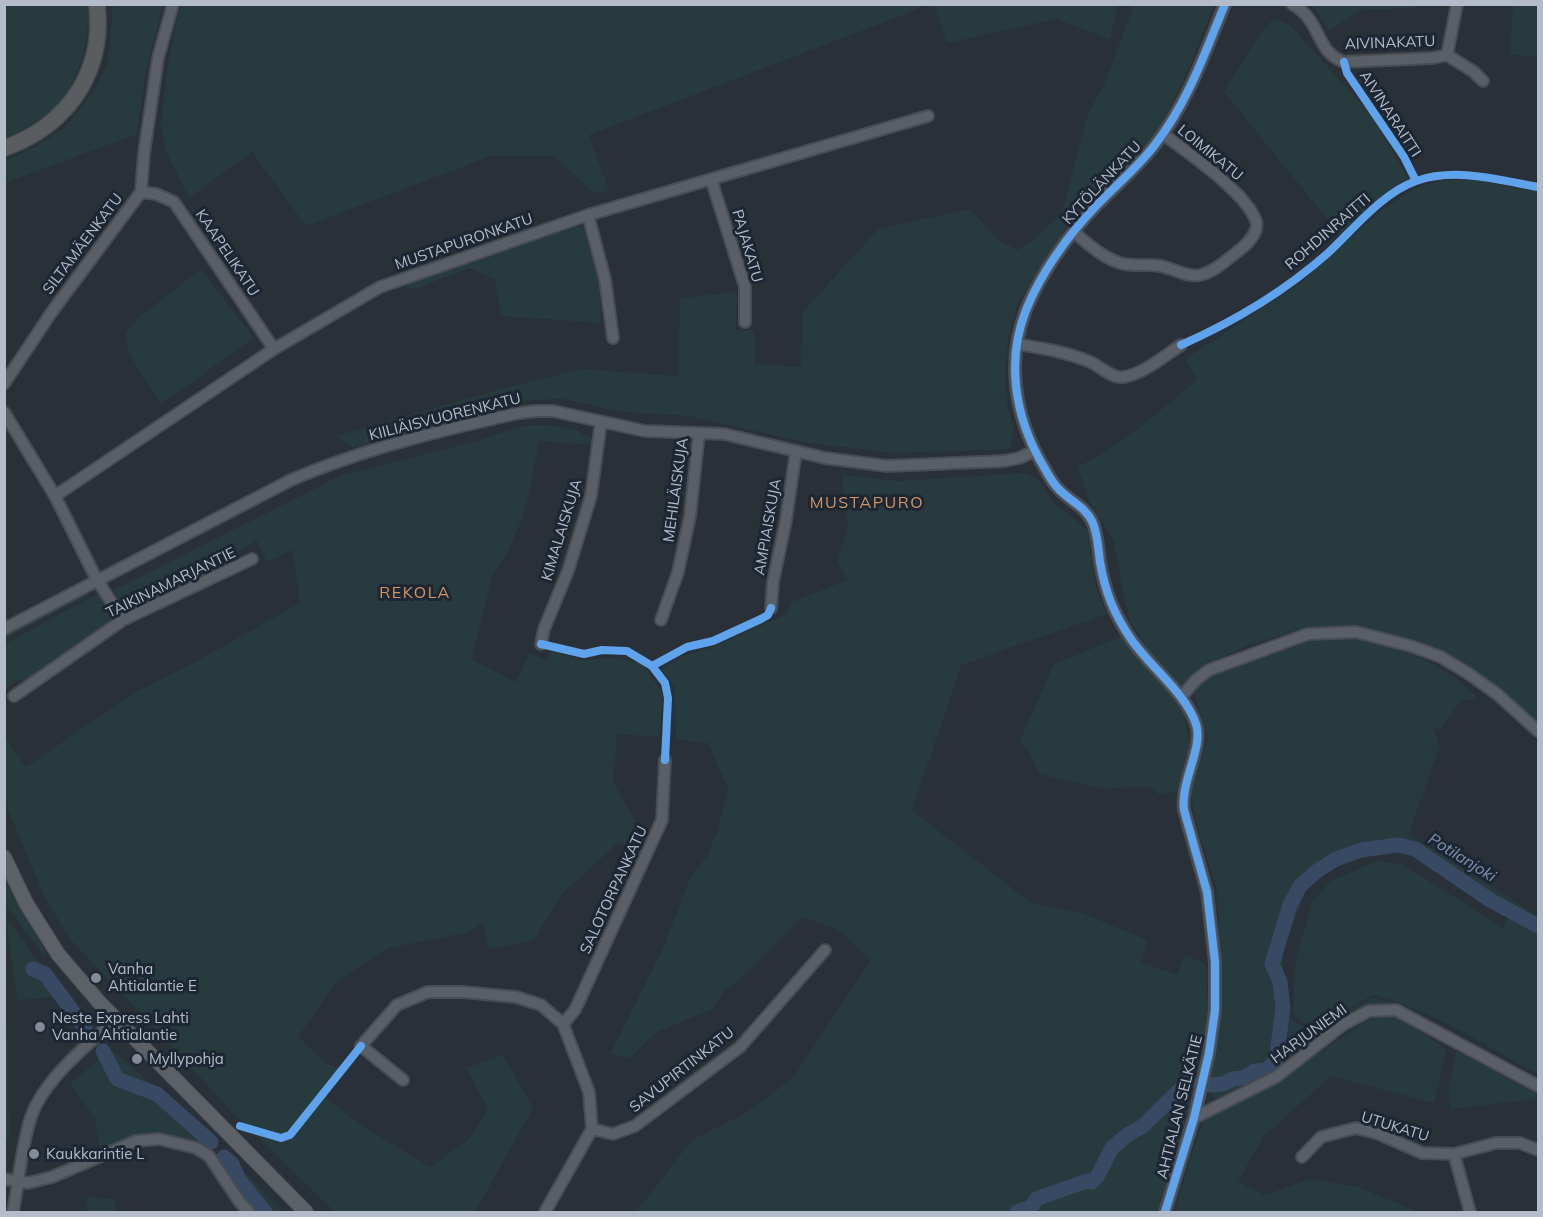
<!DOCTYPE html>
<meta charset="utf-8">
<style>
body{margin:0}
#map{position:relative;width:1543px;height:1217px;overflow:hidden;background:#2a3038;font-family:Mulish,sans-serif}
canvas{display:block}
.frame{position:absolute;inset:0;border:6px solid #b4bcc9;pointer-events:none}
</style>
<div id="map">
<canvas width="1543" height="1217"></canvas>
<div class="frame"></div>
</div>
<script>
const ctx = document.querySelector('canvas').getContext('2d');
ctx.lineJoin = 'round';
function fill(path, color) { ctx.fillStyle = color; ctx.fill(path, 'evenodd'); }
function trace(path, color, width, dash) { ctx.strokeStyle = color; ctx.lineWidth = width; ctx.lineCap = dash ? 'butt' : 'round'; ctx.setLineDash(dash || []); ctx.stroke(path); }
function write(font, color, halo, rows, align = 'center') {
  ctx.font = font + ' Mulish,sans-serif'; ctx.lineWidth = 6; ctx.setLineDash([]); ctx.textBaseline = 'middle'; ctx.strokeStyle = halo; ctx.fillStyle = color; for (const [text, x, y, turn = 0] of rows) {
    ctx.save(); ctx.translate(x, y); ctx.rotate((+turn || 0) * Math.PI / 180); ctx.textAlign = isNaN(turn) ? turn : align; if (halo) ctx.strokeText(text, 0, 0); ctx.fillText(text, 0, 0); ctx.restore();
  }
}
fill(new Path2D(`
 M 5,5 L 88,5 C 89,36 83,67 66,95 C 58,110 21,132 5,137 Z
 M 113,5 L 163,5 L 145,75 L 137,134 L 5,183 L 5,161 L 37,146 L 66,127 L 95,89 L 108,62 Z
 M 251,5 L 253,6 L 257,4 L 922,5 L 916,10 L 589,135 L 609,191 L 594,193 L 554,156 L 491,156 L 306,226 L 252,152 L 189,198 L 166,151 L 161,124 L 168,63 L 179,12 L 182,5 Z
 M 934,5 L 934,4 L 1118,5 L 1110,39 L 1056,19 L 947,43 Z
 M 1134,5 L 1214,5 L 1183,82 L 1153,138 L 1072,218 L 1017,304 L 1008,339 L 1005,371 L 1007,403 L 1014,431 L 1009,449 L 893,453 L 809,443 L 689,416 L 625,412 L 563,399 L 531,400 L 353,448 L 336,436 L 501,389 L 582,369 L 678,376 L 680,298 L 737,292 L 736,330 L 754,331 L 754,364 L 801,367 L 803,312 L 878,229 L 970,209 L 999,241 L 1018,250 L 1033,240 L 1062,213 L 1089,111 L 1103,88 Z
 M 1415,5 L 1415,8 L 1361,10 L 1329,31 L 1312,5 Z
 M 1513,5 L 1538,5 L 1538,57 L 1510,54 Z
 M 1278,20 L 1290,25 L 1373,117 L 1408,178 C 1382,194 1362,213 1341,236 L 1224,92 L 1261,32 L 1270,22 Z
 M 1471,179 L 1538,192 L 1538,725 L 1489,690 L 1409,643 L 1311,629 L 1289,633 L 1246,646 L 1206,665 L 1183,689 L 1152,656 L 1131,623 L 1123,593 L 1114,541 L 1089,501 L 1078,467 C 1122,444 1160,412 1197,379 L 1185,359 L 1299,284 L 1382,210 L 1403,196 L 1416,188 L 1439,181 Z
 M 583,226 L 599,283 L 601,323 L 501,316 L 495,279 L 469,268 L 415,289 L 406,287 L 405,282 L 512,245 Z
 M 201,269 L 254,338 L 161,404 L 128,352 L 126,334 L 138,318 Z
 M 529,425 C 552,425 573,426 592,439 L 593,445 L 539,441 L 531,485 L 521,521 L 509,550 L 492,577 L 471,659 L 516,682 L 529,653 L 547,661 L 551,651 L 581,660 L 613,658 L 643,664 L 663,694 L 659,737 L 617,734 L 613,782 L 642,832 L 632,848 L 618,843 L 562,894 L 534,940 L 488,949 L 484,923 L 465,933 L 388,948 L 337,981 L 298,1037 L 326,1063 L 338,1069 L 319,1093 L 367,1129 L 430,1167 L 468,1140 L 488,1109 L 466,1068 L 503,1055 L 533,1108 L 475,1212 L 335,1212 L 232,1112 L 172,1046 L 72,941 L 47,902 L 5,803 L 4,736 L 26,767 L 136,692 L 197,661 L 300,603 L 293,550 L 267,562 L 257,541 L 126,613 L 114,590 L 340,476 L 477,441 L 508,430 Z
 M 1025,473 L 1039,480 L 1054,504 L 1077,521 L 1088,532 L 1095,586 L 1107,614 L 961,665 L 912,810 L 1031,903 L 1082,913 L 1147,940 L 1141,962 L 1177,975 L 1185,955 L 1206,964 L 1208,1009 L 1206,1036 L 1194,1069 L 1188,1124 L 1161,1212 L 636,1212 L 692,1140 L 746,1113 L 793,1078 L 871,960 L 837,929 L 802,917 L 740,979 L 726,989 L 712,1009 L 657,1032 L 629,1059 L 611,1053 L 660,955 L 691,877 L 707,856 L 718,830 L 728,788 L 708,743 L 676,739 L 675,688 L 661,669 L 683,656 L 711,648 L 787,614 L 792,602 L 848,580 L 837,563 L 848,526 L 842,475 L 898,481 Z
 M 87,589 L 89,595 L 5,639 L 5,633 Z
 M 101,592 L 114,618 L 114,622 L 29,682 L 17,680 L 8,687 L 5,693 L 5,644 Z
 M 1123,636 L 1183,708 L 1190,745 L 1177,791 L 1160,795 L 1148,786 L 1103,789 L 1039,774 L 1030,753 L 1020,740 L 1054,664 Z
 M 1357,638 C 1408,651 1441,660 1478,699 L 1461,701 L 1440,730 L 1434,728 L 1439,747 L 1409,834 L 1538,916 L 1538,926 L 1416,849 L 1373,847 L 1312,875 L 1284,949 L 1282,978 L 1284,1014 L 1311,1033 L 1372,998 L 1402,1005 L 1373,1004 L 1342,1021 L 1310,1047 L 1219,1101 L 1208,1092 L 1219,1030 L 1219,925 L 1217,889 L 1197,827 L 1190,790 L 1208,739 L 1194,691 L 1209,676 L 1309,639 Z
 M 1376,861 L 1402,864 L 1503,928 L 1509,915 L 1538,933 L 1538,1074 C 1486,1046 1431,1009 1373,995 L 1312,1029 L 1293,1014 L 1295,965 L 1312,901 L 1331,881 Z
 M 4,873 L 46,952 L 44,956 L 5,904 Z
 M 5,916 L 42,967 L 55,997 L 18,1000 Z
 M 4,984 L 8,1037 L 9,1139 L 5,1143 Z
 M 1396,1015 L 1446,1049 L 1434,1103 L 1331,1076 L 1263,1137 L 1238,1182 L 1265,1195 L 1309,1179 L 1358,1187 L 1419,1212 L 1174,1212 L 1203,1120 L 1278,1080 L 1370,1019 Z
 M 111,1049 L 213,1138 L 208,1146 L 179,1137 L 157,1134 L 100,1147 L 95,1118 L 70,1084 Z
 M 1456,1051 L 1538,1094 L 1538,1099 L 1450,1109 L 1449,1088 Z
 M 224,1151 L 283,1212 L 256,1212 L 238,1191 L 216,1159 Z
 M 88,1197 L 115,1199 L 116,1212 L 86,1212 Z`), '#273a3e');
trace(new Path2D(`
 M 33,969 L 45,974 L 85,1028
 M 103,1051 L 117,1079 L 157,1094 L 211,1142
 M 1210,1085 L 1223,1084 L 1233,1079 L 1243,1078 L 1255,1071 L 1266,1070 L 1276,1061 L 1283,1008 L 1280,982 L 1272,964 L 1290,905 L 1300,886 L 1317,871 L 1336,859 L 1361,850 L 1398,845 L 1415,849 L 1490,900 L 1538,926
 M 224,1157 L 232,1164 L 239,1180 L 265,1212
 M 1017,1212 C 1026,1208 1032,1210 1036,1199 L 1087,1181 L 1092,1182 L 1097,1177 L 1112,1148 L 1127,1135 L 1143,1126 L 1189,1081`), '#384963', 15);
const minor = new Path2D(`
 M 1292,4 C 1322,20 1315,52 1344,62 L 1433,58 L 1447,55 L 1474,72 L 1483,81
 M 1447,55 L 1457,4
 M 711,179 L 745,287 L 745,322
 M 141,192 L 156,194 L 174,202 L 274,349
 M 588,215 L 605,279 L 613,338
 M 1074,232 C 1088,244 1105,260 1124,264 C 1136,266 1148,264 1160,266 C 1173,268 1187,278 1200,275 C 1215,272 1230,257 1242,248 C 1249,242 1259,231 1256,221 C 1246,192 1188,153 1163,134
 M 1017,344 C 1041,348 1067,352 1090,362 C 1100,366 1112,379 1123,377 C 1144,374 1164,356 1181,345
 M 4,384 L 51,313 L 141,192 L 144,153 L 158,58 L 173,4
 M 4,412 L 55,496 L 97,580 L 123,620
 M 55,496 L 274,349 L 380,287 L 588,215 L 928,116
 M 771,608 L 773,582 L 786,520 L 796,451
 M 661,620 L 678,572 L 690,516 L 699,433
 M 4,629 L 291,480 C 363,449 442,430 519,413 L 536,411 L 553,411 L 645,431 L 724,434 L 825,458 L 887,466 L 1004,461 L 1019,458 L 1035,451
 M 541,644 L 544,629 L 568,571 L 591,496 L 601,422
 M 14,696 L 123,620 L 252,559
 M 1181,697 L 1196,680 L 1209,670 L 1308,634 L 1356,632 L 1411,646 L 1441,657 L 1469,674 L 1497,694 L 1538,731
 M 563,1024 L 575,1010 L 662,820 L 665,760
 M 403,1080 L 361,1046 L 397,1005 L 428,992 L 463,992 L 516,997 L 541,1005 L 563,1024 L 589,1092 L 592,1129 L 545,1212
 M 1194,1118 L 1276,1077 L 1344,1024 L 1369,1011 L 1396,1010 L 1538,1086
 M 592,1129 L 613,1134 L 635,1126 L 740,1047 L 825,950
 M 1454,1154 L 1470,1212
 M 1302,1157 L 1321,1137 L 1356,1128 L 1379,1134 L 1422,1153 L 1454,1154 L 1496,1143 L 1520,1143 L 1538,1150
 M 4,1179 L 28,1183 L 52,1177 L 136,1141 L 159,1139 L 196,1148 L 209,1156 L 239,1201 L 249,1212
 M 13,1212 C 19,1181 21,1147 31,1117 C 43,1081 87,1044 116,1020
 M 1165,1212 L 1194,1118 L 1209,1053 L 1215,1010 L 1215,962 L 1207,892 L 1184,810 C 1180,782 1204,747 1196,724 C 1185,692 1150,667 1131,639 C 1114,614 1105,592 1100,562 C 1098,548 1098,534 1092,521 C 1084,505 1067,500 1056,486 C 1050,479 1046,470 1041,462 C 1015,416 1006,361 1026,310 C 1041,273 1068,235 1096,206 C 1115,186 1137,168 1154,146 C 1187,104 1205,53 1225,4`);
const major = new Path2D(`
 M 4,857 L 26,903 L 58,954 L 99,1002 L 306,1212`);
const highway = new Path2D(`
 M 4,148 C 51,132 87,96 96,46 C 99,32 98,19 97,4`);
trace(minor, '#484c53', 14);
trace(major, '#484c55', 16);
trace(highway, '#474c53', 18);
trace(minor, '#5a5e66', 10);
trace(major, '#5c6168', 14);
trace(highway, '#5a5d60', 15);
trace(new Path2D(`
 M 1344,62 L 1347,73 L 1404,157 L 1416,181
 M 1181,345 C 1233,322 1285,291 1328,253 C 1354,229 1382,193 1416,181 C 1456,167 1499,180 1538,187
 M 541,644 L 584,654 L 602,650 L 627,651 L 652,666 L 665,683 L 668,698 L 665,760
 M 652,666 L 687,647 L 713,641 L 761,619 L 768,615 L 771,608
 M 240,1126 L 281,1138 L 290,1135 L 361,1046
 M 1165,1212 L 1194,1118 L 1209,1053 L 1215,1010 L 1215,962 L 1207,892 L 1184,810 C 1180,782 1204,747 1196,724 C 1185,692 1150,667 1131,639 C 1114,614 1105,592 1100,562 C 1098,548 1098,534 1092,521 C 1084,505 1067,500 1056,486 C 1050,479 1046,470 1041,462 C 1015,416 1006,361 1026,310 C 1041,273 1068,235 1096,206 C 1115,186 1137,168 1154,146 C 1187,104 1205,53 1225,4`), '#60a3ed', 8);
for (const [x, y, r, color] of [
 [96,978,6,"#848b96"],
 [40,1027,6,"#848b96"],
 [137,1059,6,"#848b96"],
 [34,1154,6,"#848b96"]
]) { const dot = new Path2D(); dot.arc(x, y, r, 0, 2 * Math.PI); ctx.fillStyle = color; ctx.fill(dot); trace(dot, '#1d2633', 2); }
write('15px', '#b4bcc9', '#1d2633', [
 ["AIVINAKATU",1390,43,-2],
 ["AIVINARAITTI",1390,114,57],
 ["LOIMIKATU",1210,153,39],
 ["KYTÖLÄNKATU",1102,183,-47],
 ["ROHDINRAITTI",1328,232,-41],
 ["MUSTAPURONKATU",464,242,-19],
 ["SILTAMÄENKATU",83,244,-53],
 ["PAJAKATU",747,246,74],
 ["KAAPELIKATU",227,253,56],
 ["KIILIÄISVUORENKATU",445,417,-14],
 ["MEHILÄISKUJA",676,490,-82],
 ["AMPIAISKUJA",768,527,-80],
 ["KIMALAISKUJA",562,530,-73],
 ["TAIKINAMARJANTIE",171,583,-26],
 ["SALOTORPANKATU",614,890,-65],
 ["HARJUNIEMI",1309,1034,-36],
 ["SAVUPIRTINKATU",682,1070,-38],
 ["AHTIALAN SELKÄTIE",1180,1107,-76],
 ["UTUKATU",1395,1127,17]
]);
write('15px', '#b4bcc9', '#1d2633', [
 ["Vanha",108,969],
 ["Ahtialantie E",108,986],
 ["Neste Express Lahti",52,1018],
 ["Vanha Ahtialantie",52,1035],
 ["Myllypohja",149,1059],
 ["Kaukkarintie L",46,1154]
], 'left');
ctx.letterSpacing = '1.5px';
write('16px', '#d59563', '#1d2633', [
 ["MUSTAPURO",867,503],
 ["REKOLA",415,593]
]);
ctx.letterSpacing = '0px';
write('italic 16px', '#7c92b1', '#1d2633', [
 ["Potilanjoki",1462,858,32]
]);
</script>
